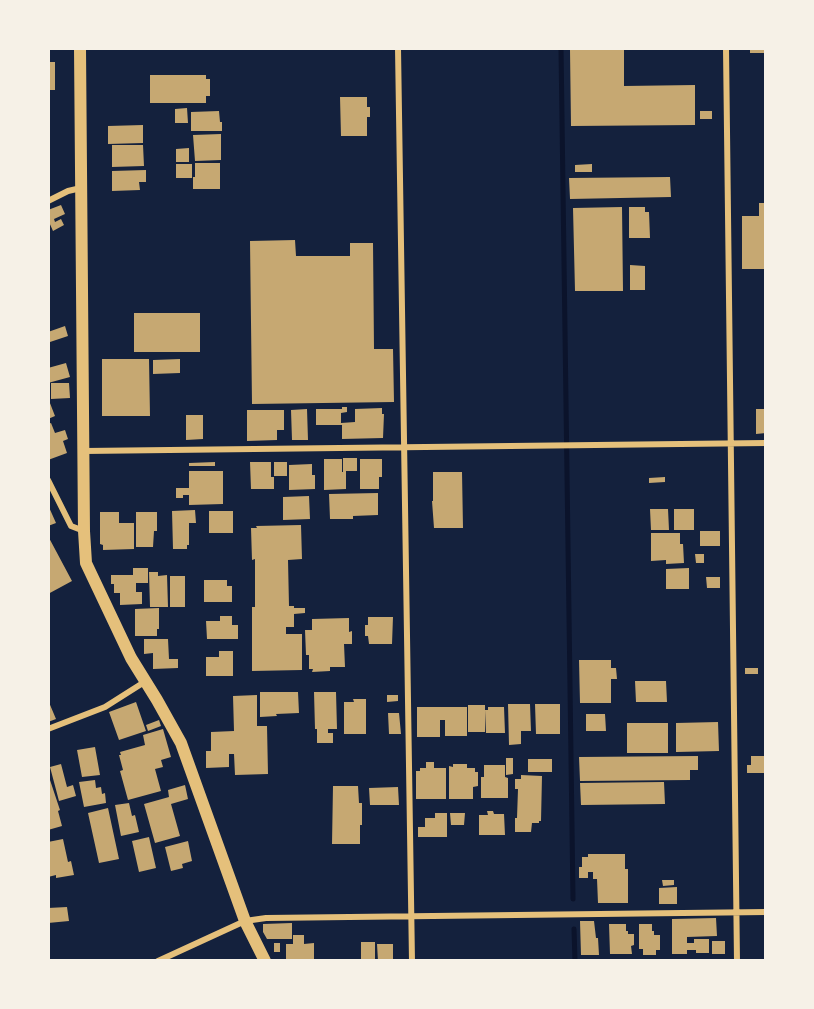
<!DOCTYPE html>
<style>
body{margin:0}
#map{position:relative;width:814px;height:1009px;overflow:hidden;background:#14213d;font-family:Overpass,sans-serif}
canvas{display:block}
.frame{position:absolute;inset:0;border:50px solid #f6f1e7;pointer-events:none}
</style>
<div id="map">
<canvas width="814" height="1009"></canvas>
<div class="frame"></div>
</div>
<script>
const ctx = document.querySelector('canvas').getContext('2d');
ctx.lineJoin = 'round';
function trace(path, color, width, dash) { ctx.strokeStyle = color; ctx.lineWidth = width; ctx.lineCap = dash ? 'butt' : 'round'; ctx.setLineDash(dash || []); ctx.stroke(path); }
function fill(path, color) { ctx.fillStyle = color; ctx.fill(path, 'evenodd'); }
trace(new Path2D(`
 M 561,48 L 573,899
 M 574,929 L 575,961`), '#0b132b', 5);
fill(new Path2D(`
 M 750,48 L 766,48 L 766,53 L 750,53 Z
 M 570,50 L 624,50 L 624,86 L 695,85 L 695,125 L 571,126 Z
 M 48,62 L 55,62 L 55,90 L 48,90 Z
 M 150,75 L 206,75 L 206,79 L 210,79 L 210,96 L 206,96 L 206,103 L 150,103 Z
 M 340,97 L 367,97 L 367,107 L 370,107 L 370,117 L 367,117 L 367,136 L 341,136 Z
 M 187,108 L 188,123 L 175,123 L 175,109 Z
 M 219,111 L 220,122 L 222,122 L 222,131 L 191,131 L 191,112 Z
 M 700,111 L 712,111 L 712,119 L 700,119 Z
 M 143,125 L 143,143 L 108,144 L 108,126 Z
 M 221,134 L 221,160 L 195,161 L 193,135 Z
 M 112,145 L 143,145 L 144,166 L 112,167 Z
 M 189,148 L 189,162 L 176,162 L 176,149 Z
 M 195,163 L 220,163 L 220,189 L 193,189 L 193,177 L 195,177 Z
 M 176,164 L 192,164 L 192,178 L 176,178 Z
 M 592,164 L 592,172 L 575,172 L 575,165 Z
 M 146,170 L 146,182 L 139,182 L 140,190 L 112,191 L 112,171 Z
 M 670,177 L 671,197 L 570,199 L 569,178 Z
 M 759,203 L 766,203 L 766,269 L 742,269 L 742,216 L 759,216 Z
 M 61,205 L 65,214 L 54,219 L 55,222 L 61,219 L 64,225 L 53,231 L 49,222 L 50,221 L 48,217 L 48,210 Z
 M 622,207 L 623,291 L 575,291 L 573,208 Z
 M 629,207 L 645,207 L 645,212 L 649,212 L 650,238 L 629,238 Z
 M 295,240 L 296,256 L 350,256 L 350,243 L 373,243 L 374,349 L 393,349 L 394,402 L 252,404 L 250,241 Z
 M 630,265 L 645,266 L 645,290 L 630,290 Z
 M 134,313 L 200,313 L 200,352 L 134,352 Z
 M 65,326 L 68,336 L 50,342 L 49,339 L 48,340 L 48,332 Z
 M 102,359 L 149,359 L 150,416 L 102,416 Z
 M 180,359 L 180,373 L 153,374 L 153,360 Z
 M 66,363 L 70,377 L 48,383 L 48,368 Z
 M 51,383 L 69,383 L 70,398 L 51,399 Z
 M 48,398 L 55,416 L 48,419 Z
 M 342,407 L 347,407 L 347,412 L 341,413 L 341,423 L 355,422 L 355,409 L 382,408 L 382,414 L 384,414 L 383,438 L 342,439 L 342,425 L 316,425 L 316,409 L 342,409 Z
 M 307,409 L 308,440 L 292,440 L 291,410 Z
 M 756,409 L 766,409 L 766,433 L 756,434 Z
 M 247,410 L 284,410 L 284,430 L 277,430 L 277,440 L 247,441 Z
 M 186,415 L 203,415 L 203,439 L 186,440 Z
 M 51,423 L 55,433 L 65,430 L 68,439 L 63,441 L 67,453 L 48,460 L 48,424 Z
 M 343,458 L 357,458 L 357,471 L 346,471 L 346,489 L 324,490 L 324,459 L 342,459 L 342,472 L 343,472 Z
 M 360,459 L 382,459 L 382,477 L 379,477 L 379,489 L 360,489 Z
 M 215,462 L 215,466 L 189,466 L 189,463 Z
 M 250,462 L 271,462 L 271,477 L 274,477 L 274,489 L 251,489 Z
 M 274,462 L 287,462 L 287,476 L 274,476 Z
 M 312,464 L 312,475 L 315,475 L 315,489 L 289,490 L 289,465 Z
 M 189,471 L 223,471 L 223,504 L 189,505 L 189,495 L 183,495 L 183,498 L 176,498 L 176,488 L 189,488 Z
 M 433,472 L 462,472 L 463,528 L 434,528 L 432,501 L 433,501 Z
 M 665,477 L 665,482 L 649,483 L 649,478 Z
 M 378,493 L 378,515 L 353,516 L 353,519 L 330,519 L 329,494 Z
 M 309,496 L 310,519 L 283,520 L 283,497 Z
 M 48,505 L 56,523 L 48,526 Z
 M 650,509 L 668,509 L 669,530 L 651,530 Z
 M 674,509 L 694,509 L 694,530 L 674,530 Z
 M 195,510 L 196,523 L 189,523 L 189,545 L 187,545 L 187,549 L 173,549 L 172,511 Z
 M 209,511 L 233,511 L 233,533 L 209,533 Z
 M 100,512 L 119,512 L 119,523 L 134,523 L 134,549 L 103,550 L 103,545 L 100,544 Z
 M 136,512 L 157,512 L 157,531 L 154,531 L 153,547 L 136,547 Z
 M 301,525 L 302,559 L 288,560 L 289,606 L 294,606 L 294,608 L 305,608 L 305,613 L 294,614 L 294,627 L 286,627 L 286,634 L 302,634 L 302,670 L 252,671 L 252,607 L 255,607 L 255,559 L 252,560 L 251,528 L 257,528 L 256,526 Z
 M 700,531 L 720,531 L 720,546 L 700,546 Z
 M 651,533 L 680,533 L 680,544 L 683,544 L 684,563 L 666,564 L 666,560 L 651,561 Z
 M 48,536 L 72,581 L 48,594 Z
 M 695,554 L 704,554 L 704,563 L 696,563 Z
 M 133,568 L 148,568 L 148,583 L 136,583 L 136,592 L 142,592 L 142,604 L 120,605 L 120,593 L 114,593 L 114,584 L 111,584 L 111,575 L 133,575 Z
 M 689,568 L 689,589 L 666,589 L 666,569 Z
 M 149,572 L 158,572 L 158,576 L 167,575 L 168,607 L 150,607 Z
 M 170,576 L 185,576 L 185,607 L 170,607 Z
 M 706,577 L 720,577 L 720,588 L 707,588 Z
 M 204,580 L 227,580 L 227,586 L 232,586 L 232,602 L 204,602 Z
 M 159,608 L 159,629 L 157,629 L 157,636 L 135,636 L 135,609 Z
 M 220,616 L 232,616 L 232,625 L 238,625 L 238,639 L 207,639 L 206,621 L 220,621 Z
 M 368,617 L 393,617 L 392,644 L 369,644 L 368,636 L 365,636 L 365,625 L 368,625 Z
 M 349,618 L 349,632 L 352,631 L 352,644 L 344,644 L 345,667 L 330,667 L 330,671 L 312,672 L 313,669 L 309,669 L 309,655 L 306,655 L 305,630 L 312,630 L 312,619 Z
 M 144,639 L 168,639 L 169,659 L 178,659 L 178,668 L 153,669 L 153,653 L 144,654 Z
 M 219,651 L 233,651 L 233,676 L 206,676 L 206,657 L 219,657 Z
 M 579,660 L 611,660 L 611,668 L 616,668 L 617,679 L 611,679 L 611,703 L 580,703 Z
 M 745,668 L 758,668 L 758,674 L 745,674 Z
 M 635,681 L 666,681 L 667,702 L 636,702 Z
 M 260,692 L 298,692 L 299,713 L 276,714 L 277,716 L 260,717 Z
 M 314,692 L 336,692 L 337,729 L 328,729 L 328,733 L 333,733 L 333,743 L 317,743 L 317,729 L 315,729 Z
 M 257,695 L 257,726 L 267,726 L 268,774 L 235,775 L 234,754 L 229,754 L 229,767 L 206,768 L 206,751 L 211,751 L 211,732 L 234,731 L 233,696 Z
 M 387,695 L 398,695 L 398,701 L 387,702 Z
 M 353,699 L 366,699 L 366,734 L 344,734 L 344,702 L 354,702 Z
 M 48,700 L 56,719 L 48,722 Z
 M 136,702 L 146,731 L 119,740 L 109,712 Z
 M 508,704 L 530,704 L 531,731 L 521,731 L 521,744 L 509,745 Z
 M 535,704 L 560,704 L 560,734 L 536,734 Z
 M 468,705 L 485,705 L 485,732 L 468,732 Z
 M 417,707 L 467,707 L 467,736 L 445,736 L 445,720 L 440,720 L 440,737 L 417,737 Z
 M 488,707 L 504,707 L 505,733 L 486,733 L 485,710 L 488,710 Z
 M 388,713 L 399,713 L 401,734 L 389,734 Z
 M 586,714 L 605,714 L 606,731 L 586,731 Z
 M 159,720 L 161,726 L 148,731 L 146,725 Z
 M 718,722 L 719,751 L 676,752 L 676,723 Z
 M 627,723 L 668,723 L 668,753 L 627,753 Z
 M 163,729 L 171,757 L 161,760 L 163,767 L 155,769 L 161,791 L 128,800 L 120,771 L 123,770 L 119,755 L 121,755 L 120,752 L 145,745 L 143,735 Z
 M 95,747 L 100,775 L 82,777 L 77,750 Z
 M 698,756 L 698,770 L 690,770 L 690,780 L 580,781 L 579,757 Z
 M 751,756 L 765,756 L 765,773 L 747,773 L 747,765 L 751,765 Z
 M 506,758 L 513,758 L 513,774 L 506,775 Z
 M 528,759 L 552,759 L 552,772 L 528,772 Z
 M 426,762 L 434,762 L 434,768 L 446,768 L 446,799 L 416,799 L 416,771 L 420,771 L 420,768 L 426,768 Z
 M 61,764 L 67,787 L 73,785 L 76,796 L 59,801 L 50,767 Z
 M 453,764 L 467,764 L 467,768 L 475,768 L 475,772 L 478,772 L 478,786 L 473,787 L 473,799 L 449,799 L 449,766 L 453,767 Z
 M 484,765 L 505,765 L 505,777 L 508,778 L 508,798 L 481,798 L 481,777 L 484,777 Z
 M 48,774 L 60,810 L 58,811 L 62,826 L 48,830 Z
 M 521,775 L 542,776 L 541,821 L 539,821 L 539,823 L 532,823 L 531,832 L 515,832 L 515,818 L 517,818 L 518,789 L 515,789 L 515,779 L 521,779 Z
 M 95,780 L 96,788 L 101,787 L 102,794 L 105,793 L 106,803 L 84,807 L 79,782 Z
 M 664,782 L 665,804 L 581,805 L 580,783 Z
 M 185,785 L 188,799 L 171,804 L 180,836 L 155,843 L 144,804 L 169,797 L 168,790 Z
 M 333,786 L 358,786 L 359,803 L 362,803 L 362,825 L 360,825 L 360,844 L 332,844 Z
 M 398,787 L 399,805 L 370,805 L 369,788 Z
 M 129,803 L 132,816 L 135,815 L 139,832 L 121,836 L 115,805 Z
 M 108,808 L 119,859 L 99,863 L 88,813 Z
 M 487,811 L 493,811 L 494,814 L 504,814 L 505,835 L 479,835 L 479,815 L 488,815 Z
 M 435,813 L 447,813 L 447,837 L 418,837 L 418,827 L 425,827 L 425,818 L 435,818 Z
 M 450,813 L 465,813 L 464,825 L 451,825 Z
 M 149,837 L 156,868 L 139,872 L 132,841 Z
 M 63,839 L 68,862 L 71,861 L 74,875 L 56,878 L 56,875 L 48,877 L 48,842 Z
 M 188,841 L 192,861 L 182,864 L 183,868 L 171,871 L 165,847 Z
 M 588,854 L 625,854 L 625,869 L 628,869 L 628,903 L 598,903 L 597,879 L 593,879 L 593,872 L 588,872 L 588,878 L 579,878 L 579,867 L 582,867 L 582,857 L 588,857 Z
 M 662,880 L 674,880 L 674,885 L 663,886 Z
 M 677,887 L 677,904 L 659,904 L 659,888 Z
 M 67,907 L 69,921 L 48,923 L 48,908 Z
 M 716,918 L 717,936 L 687,937 L 687,943 L 694,943 L 694,939 L 709,939 L 709,953 L 696,953 L 696,950 L 687,950 L 687,954 L 672,954 L 672,919 Z
 M 580,921 L 594,921 L 596,938 L 598,938 L 599,955 L 581,955 Z
 M 292,923 L 292,939 L 267,939 L 263,932 L 263,924 Z
 M 609,924 L 626,924 L 626,931 L 628,931 L 628,934 L 634,934 L 634,945 L 631,946 L 632,954 L 610,954 Z
 M 639,924 L 652,924 L 652,931 L 654,931 L 654,935 L 660,935 L 660,950 L 656,950 L 656,955 L 643,955 L 643,949 L 639,949 Z
 M 293,935 L 304,935 L 304,944 L 314,943 L 314,961 L 286,961 L 286,944 L 293,944 Z
 M 712,941 L 725,941 L 725,954 L 712,954 Z
 M 361,942 L 375,942 L 375,961 L 361,961 Z
 M 274,943 L 280,943 L 280,952 L 274,952 Z
 M 377,944 L 393,944 L 393,961 L 378,961 Z`), '#c6a872');
trace(new Path2D(`
 M 398,48 L 412,961
 M 726,48 L 737,961
 M 48,201 L 68,191 L 81,188
 M 84,451 L 766,443
 M 48,480 L 71,526 L 84,531
 M 48,729 L 105,707 L 146,681
 M 158,961 L 245,921 L 266,918 L 766,912`), '#e5c07b', 6);
trace(new Path2D(`
 M 80,48 L 84,531 L 86,563 L 131,658 L 157,700 L 181,743 L 245,921 L 265,961`), '#e5c07b', 12);
</script>
